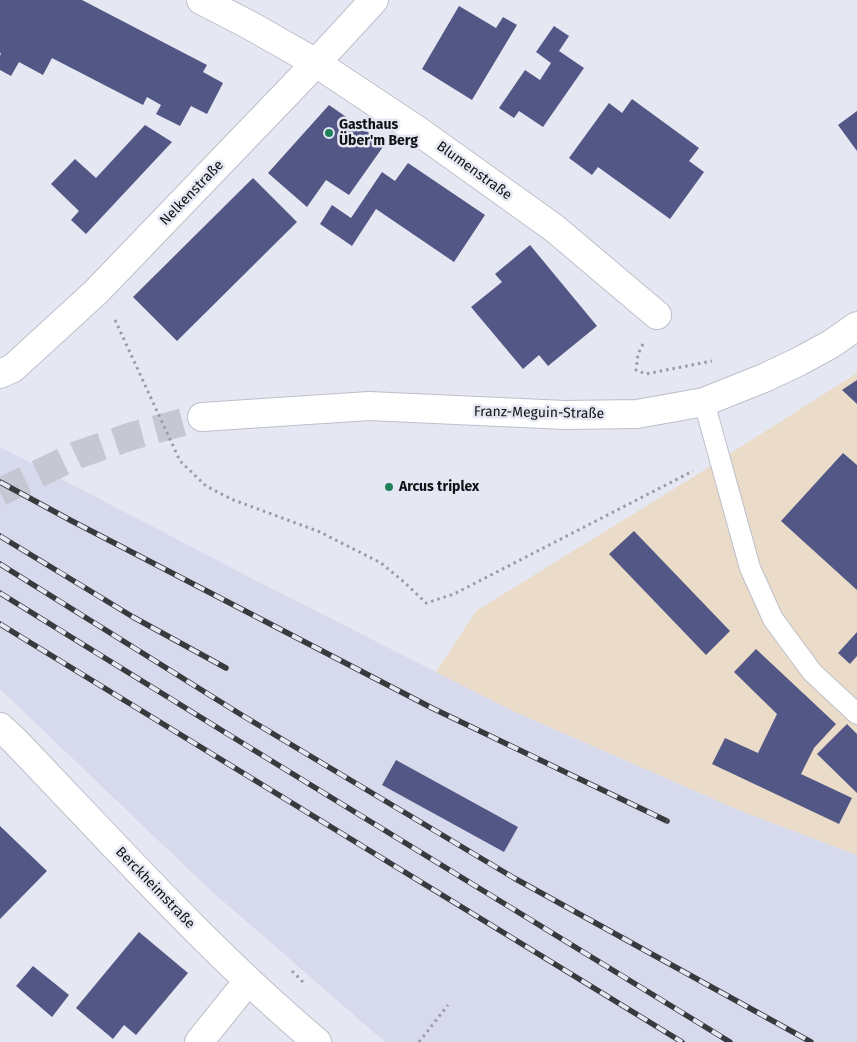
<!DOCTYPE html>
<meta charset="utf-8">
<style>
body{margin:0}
canvas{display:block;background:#e5e7f3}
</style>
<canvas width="857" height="1042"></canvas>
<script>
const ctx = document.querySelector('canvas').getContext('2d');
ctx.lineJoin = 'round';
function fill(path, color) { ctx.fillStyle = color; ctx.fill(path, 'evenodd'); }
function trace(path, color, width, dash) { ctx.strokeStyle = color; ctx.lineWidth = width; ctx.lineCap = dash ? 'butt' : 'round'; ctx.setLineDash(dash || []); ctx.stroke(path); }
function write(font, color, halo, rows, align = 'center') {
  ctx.font = font + ' "Fira Sans",sans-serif'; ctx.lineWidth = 5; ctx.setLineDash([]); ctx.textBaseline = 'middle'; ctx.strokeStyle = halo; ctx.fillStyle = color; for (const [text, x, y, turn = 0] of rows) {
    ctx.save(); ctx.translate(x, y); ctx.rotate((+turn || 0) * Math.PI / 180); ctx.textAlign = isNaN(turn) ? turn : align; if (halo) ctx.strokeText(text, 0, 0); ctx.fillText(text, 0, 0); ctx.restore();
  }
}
fill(new Path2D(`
 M 0,447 L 251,578 L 513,711 L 741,811 L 857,855 L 857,1042 L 385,1042 L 208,888 L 0,689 Z`), '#d7daed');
fill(new Path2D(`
 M 857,373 L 857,855 L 741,811 L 513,711 L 436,672 L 476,611 L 690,479 Z`), '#eadcc9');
fill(new Path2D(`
 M 0,0 L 82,0 L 207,65 L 203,72 L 223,83 L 207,114 L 191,106 L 180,126 L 156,114 L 161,105 L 147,97 L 143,105 L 52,58 L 43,75 L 19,62 L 11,76 L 0,70 L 0,56 L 1,53 L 0,53 Z
 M 459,6 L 496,28 L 503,17 L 517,25 L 472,100 L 422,69 Z
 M 554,26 L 569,36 L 559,51 L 584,68 L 543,127 L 519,111 L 514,118 L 499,108 L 525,70 L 540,80 L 551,63 L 536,52 Z
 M 632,99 L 699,148 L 689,161 L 704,172 L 670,219 L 598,167 L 592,175 L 569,158 L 609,103 L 622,113 Z
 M 329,105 L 385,144 L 349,195 L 326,180 L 307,207 L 268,173 Z
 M 857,111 L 857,151 L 838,125 Z
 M 145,125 L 172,142 L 86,234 L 71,220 L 79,211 L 51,184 L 75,159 L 96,178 Z
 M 408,163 L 485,215 L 454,262 L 376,209 L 352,246 L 320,224 L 332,205 L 351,218 L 382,172 L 395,181 Z
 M 253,178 L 297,222 L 177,341 L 133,297 Z
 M 530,245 L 597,326 L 548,366 L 539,355 L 523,369 L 471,307 L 502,282 L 495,274 Z
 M 857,380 L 857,404 L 842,390 Z
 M 843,453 L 857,465 L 857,590 L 781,521 Z
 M 634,531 L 730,631 L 706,655 L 609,554 Z
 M 857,632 L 857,656 L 850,664 L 838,653 Z
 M 756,649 L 836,724 L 814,748 L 801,774 L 852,798 L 839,824 L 712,764 L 725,738 L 758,753 L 777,714 L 734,672 Z
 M 847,724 L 857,734 L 857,793 L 817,754 Z
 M 396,760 L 518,827 L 504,852 L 382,785 Z
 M 0,826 L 47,871 L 0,919 Z
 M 139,932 L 188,973 L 136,1035 L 124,1025 L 113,1039 L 76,1008 Z
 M 33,966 L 69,995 L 52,1017 L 16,986 Z`), '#535785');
trace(new Path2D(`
 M 0,492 L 77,455 L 132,436 L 202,417`), '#c5c7d2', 28, [28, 14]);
const service = new Path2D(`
 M 704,402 L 750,568 L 773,619 L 812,672 L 857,714`);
const minor = new Path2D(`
 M 201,0 L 253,27 L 316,63 L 417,130 L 554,228 L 657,315
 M 0,374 L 13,368 L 96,292 L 316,63 L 374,0
 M 0,727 L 14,740 C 113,843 208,950 317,1042
 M 199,1042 L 248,981`);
const tertiary = new Path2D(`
 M 202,417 L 369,406 L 565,415 L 637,414 L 704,402 L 764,378 L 800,361 L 831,344 L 857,326`);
trace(service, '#bebfca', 22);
trace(minor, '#bebfca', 30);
trace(tertiary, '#bebfca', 30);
trace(new Path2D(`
 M 115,320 L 180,461 L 206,486 L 231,499 L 320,532 L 381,563 L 404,582 L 426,603 L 454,594 L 693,471
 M 643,344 L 638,354 L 636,370 L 646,374 L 712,361
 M 292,971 L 304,983
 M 419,1042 L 448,1005`), '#9a9ca4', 3, [2.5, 4]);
trace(service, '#fff', 20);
trace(minor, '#fff', 28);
trace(tertiary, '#fff', 28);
const rail = new Path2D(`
 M 0,482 L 70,520 L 432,708 L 667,821
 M 0,536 L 133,617 L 226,668
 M 0,564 L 240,714 L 514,878 L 811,1042
 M 0,593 L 226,733 L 730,1042
 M 0,624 L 682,1042`);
trace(rail, '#383a3e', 5.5);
trace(rail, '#e5e7f3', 4, [11]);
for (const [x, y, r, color] of [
 [329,133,5,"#21825a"],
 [389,487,5,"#21825a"]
]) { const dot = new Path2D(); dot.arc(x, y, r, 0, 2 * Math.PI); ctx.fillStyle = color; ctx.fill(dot); trace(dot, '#e5e7f3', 2); }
write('bold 14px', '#111215', '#e5e7f3', [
 ["Gasthaus",339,125],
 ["Über'm Berg",339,141],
 ["Arcus triplex",399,487]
], 'left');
write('14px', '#111215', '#e5e7f3', [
 ["Blumenstraße",474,171,36],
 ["Nelkenstraße",192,193,-46],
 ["Franz-Meguin-Straße",539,413,1],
 ["Berckheimstraße",155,888,46]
]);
</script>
